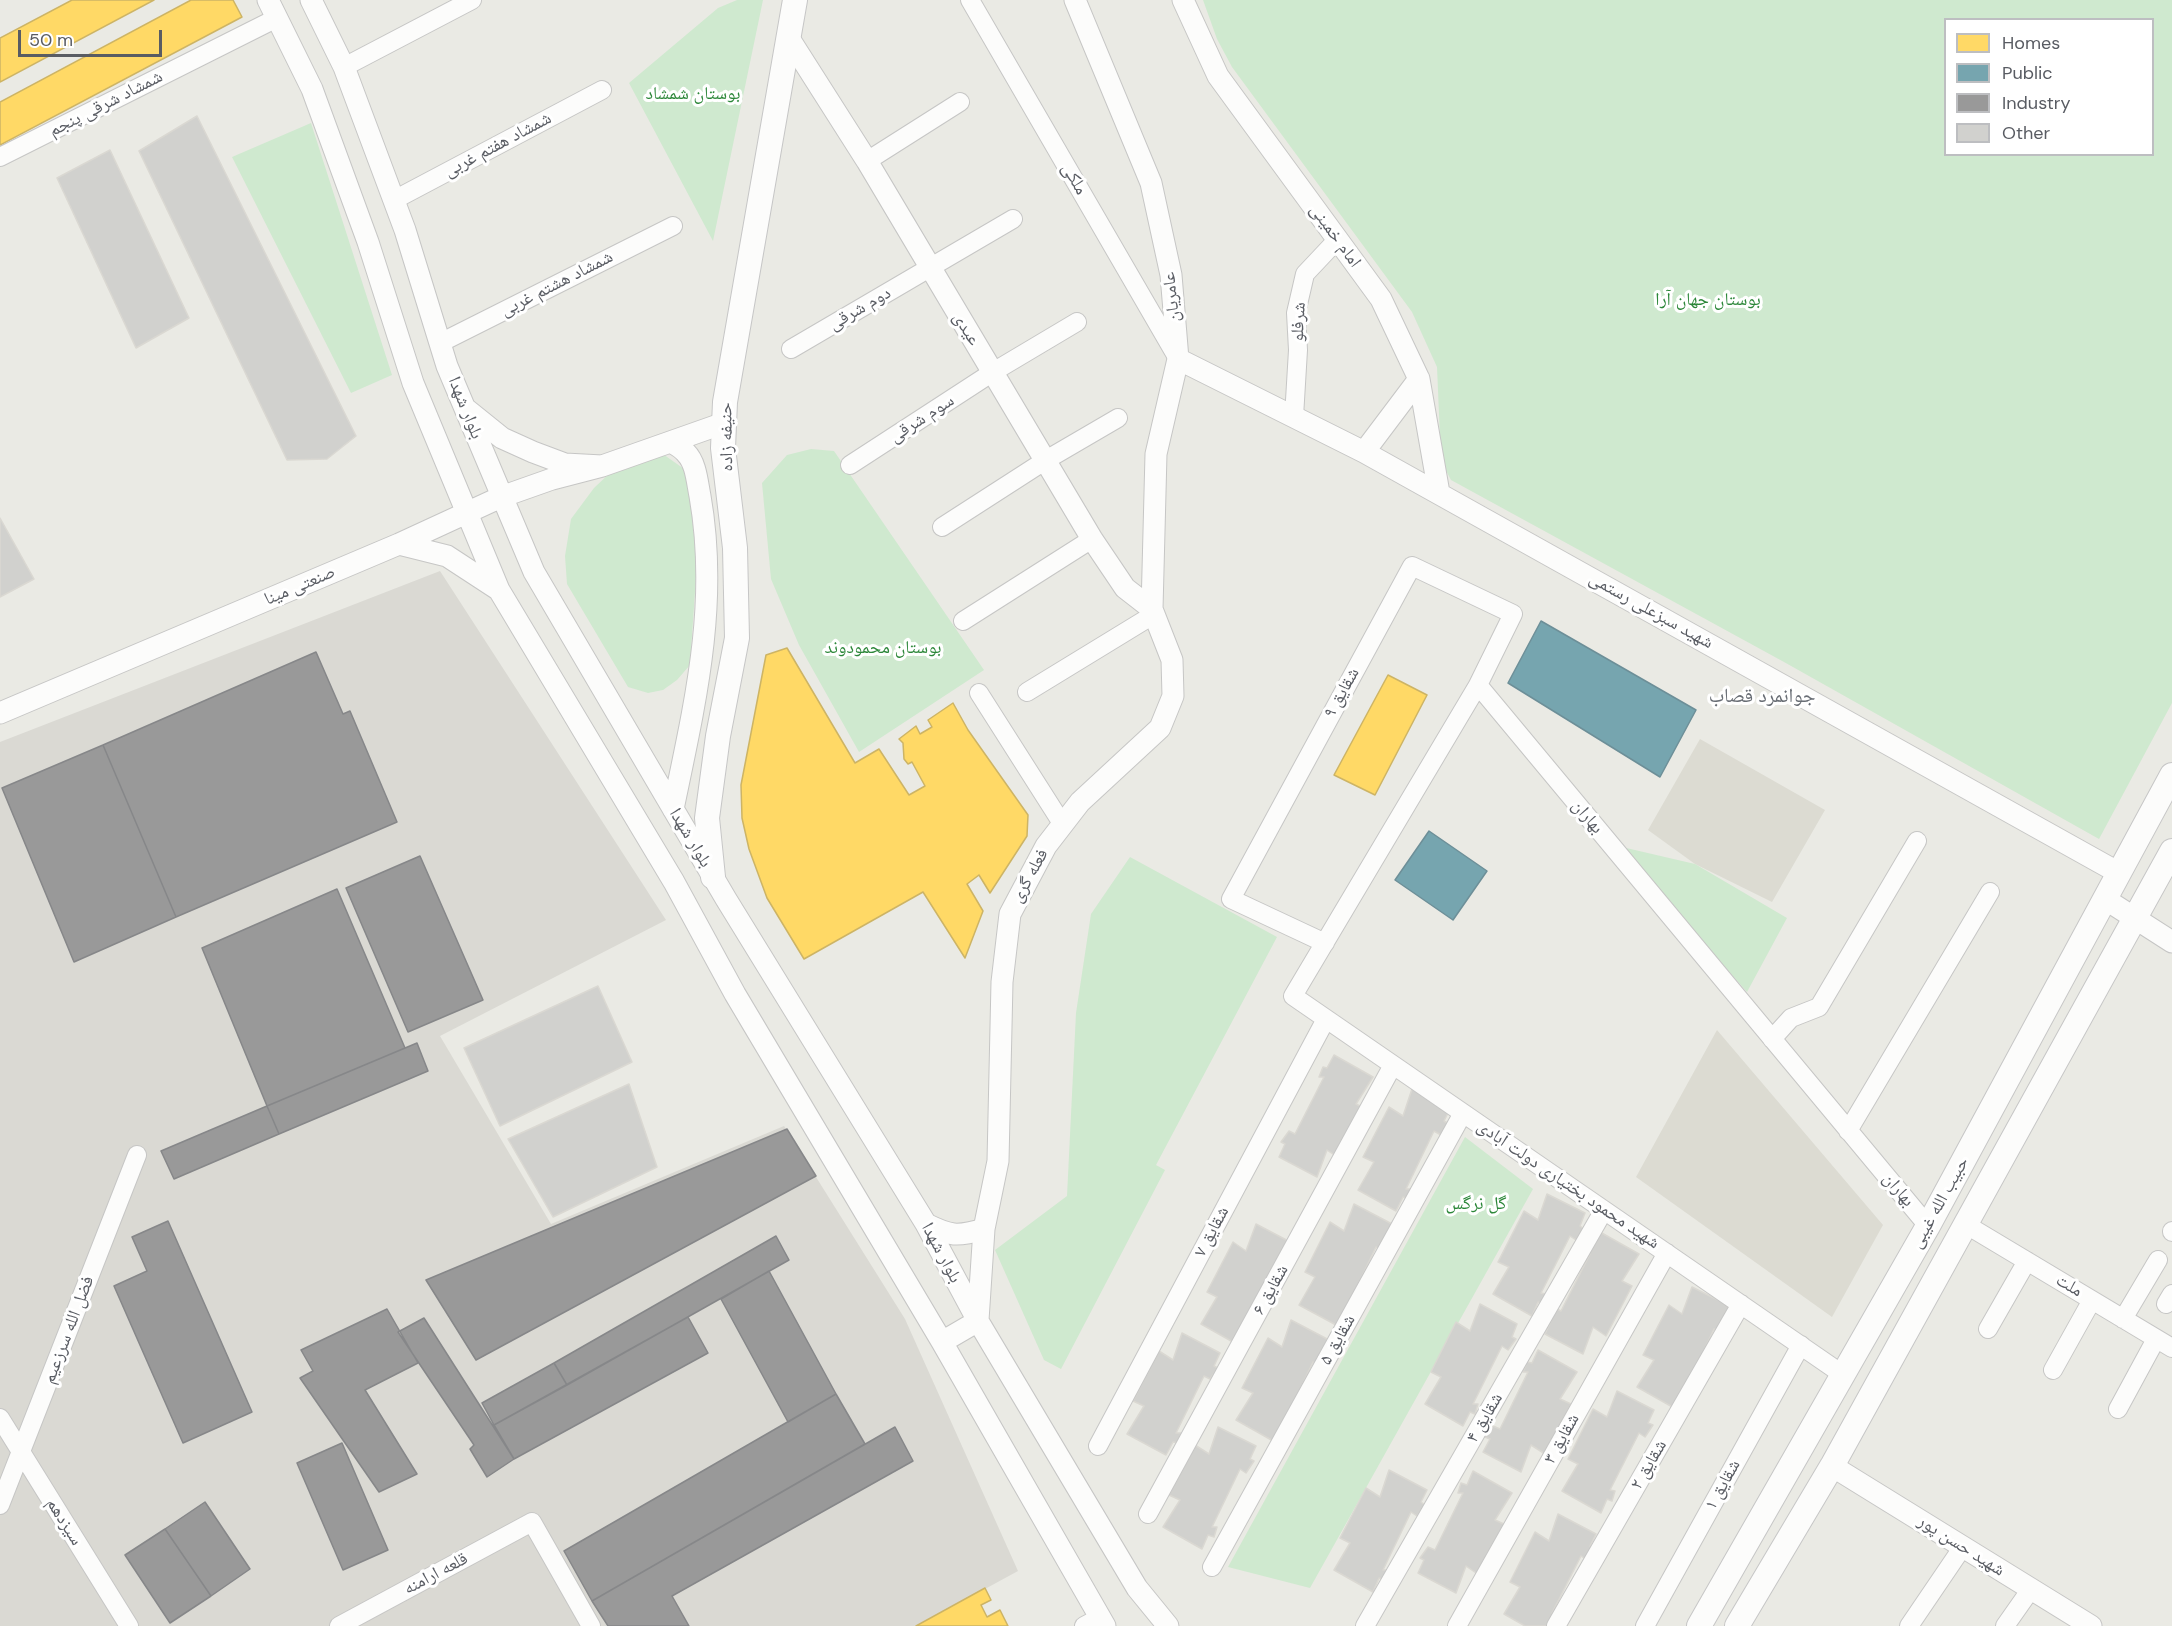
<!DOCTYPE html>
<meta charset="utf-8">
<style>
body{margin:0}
#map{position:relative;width:2172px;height:1626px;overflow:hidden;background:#eaeae4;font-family:"DM Sans",sans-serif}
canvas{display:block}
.legend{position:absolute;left:1944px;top:18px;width:210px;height:138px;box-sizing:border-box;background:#fff;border:2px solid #bdbec1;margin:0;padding:8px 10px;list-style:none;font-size:18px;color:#595c63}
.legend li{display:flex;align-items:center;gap:12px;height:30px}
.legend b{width:30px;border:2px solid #bdbec1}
.scale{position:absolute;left:18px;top:30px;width:144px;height:27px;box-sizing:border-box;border:3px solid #595c63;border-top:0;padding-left:8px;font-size:18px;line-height:21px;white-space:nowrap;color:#595c63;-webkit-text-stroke:4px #fff;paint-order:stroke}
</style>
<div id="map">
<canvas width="2172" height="1626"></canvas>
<ul class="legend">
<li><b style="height:16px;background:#ffd966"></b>Homes</li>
<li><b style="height:16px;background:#76a5af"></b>Public</li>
<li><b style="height:16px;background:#999"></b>Industry</li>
<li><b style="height:16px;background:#d1d1ce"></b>Other</li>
</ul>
<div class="scale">50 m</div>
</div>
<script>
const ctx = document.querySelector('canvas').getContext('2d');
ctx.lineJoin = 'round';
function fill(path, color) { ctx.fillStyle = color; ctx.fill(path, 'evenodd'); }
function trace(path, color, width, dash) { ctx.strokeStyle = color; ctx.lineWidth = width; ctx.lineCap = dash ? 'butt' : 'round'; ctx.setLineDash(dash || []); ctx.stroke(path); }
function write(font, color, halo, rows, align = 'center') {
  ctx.font = font + ' "DM Sans","Noto Naskh Arabic",sans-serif'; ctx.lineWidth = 6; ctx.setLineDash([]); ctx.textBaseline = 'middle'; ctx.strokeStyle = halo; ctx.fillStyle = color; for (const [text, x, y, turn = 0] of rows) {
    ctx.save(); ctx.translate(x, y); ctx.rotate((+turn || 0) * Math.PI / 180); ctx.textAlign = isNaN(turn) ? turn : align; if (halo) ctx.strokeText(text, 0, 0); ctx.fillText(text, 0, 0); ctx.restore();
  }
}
fill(new Path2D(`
 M 440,571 L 666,920 L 440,1036 L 551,1224 L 784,1126 L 905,1319 L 1018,1571 L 917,1626 L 0,1626 L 0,742 Z`), '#dad9d3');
fill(new Path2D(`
 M 1700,739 L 1825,810 L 1772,902 L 1695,864 L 1648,830 Z
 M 1717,1030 L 1883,1225 L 1832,1317 L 1636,1177 Z`), '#dcdbd2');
fill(new Path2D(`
 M 737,0 L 763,0 L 713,241 L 629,83 L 718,8 Z
 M 1203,0 L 2172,0 L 2172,703 L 2099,839 L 1784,662 L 1451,480 L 1441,461 L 1437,367 L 1412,312 L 1232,67 L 1217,39 ZM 1946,20 L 2152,20 L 2152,154 L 1946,154 Z
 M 311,123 L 392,375 L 351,393 L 232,157 Z
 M 811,449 L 834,451 L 984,670 L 859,752 L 799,645 L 771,579 L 762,483 L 787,455 Z
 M 660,452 L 687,471 L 697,562 L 690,665 L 677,680 L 663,690 L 648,693 L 628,687 L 567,584 L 565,556 L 571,519 L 594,488 L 612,471 Z
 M 1622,847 L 1695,864 L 1787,918 L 1747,992 L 1659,893 Z
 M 1130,857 L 1277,937 L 1156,1165 L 1165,1170 L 1061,1369 L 1044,1360 L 995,1250 L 1067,1196 L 1076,1013 L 1091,914 Z
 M 1465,1137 L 1533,1189 L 1310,1588 L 1228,1567 Z`), '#cfe9cf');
const homes = new Path2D(`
 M 72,0 L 154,0 L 0,82 L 0,38 Z
 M 191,0 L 233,0 L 242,17 L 0,145 L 0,102 Z
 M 787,648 L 855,763 L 879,749 L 909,795 L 925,786 L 912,762 L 908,764 L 904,759 L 903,743 L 899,739 L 916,726 L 920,734 L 932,727 L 928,720 L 953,703 L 968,730 L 1028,815 L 1027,836 L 990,893 L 979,875 L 967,884 L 983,911 L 965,958 L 923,892 L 804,959 L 767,898 L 749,849 L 742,818 L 741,785 L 766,655 Z
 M 1388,675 L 1427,695 L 1375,795 L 1334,775 Z
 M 985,1588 L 991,1600 L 981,1605 L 987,1617 L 1000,1610 L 1008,1626 L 916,1626 Z`);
fill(homes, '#ffd966');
trace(homes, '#cdb465', 1.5);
const public = new Path2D(`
 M 1541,621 L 1696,710 L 1660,777 L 1508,683 Z
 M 1429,831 L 1487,871 L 1453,920 L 1395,880 Z`);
fill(public, '#76a5af');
trace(public, '#6d8f98', 1.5);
const industry = new Path2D(`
 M 316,652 L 343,714 L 350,711 L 397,822 L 176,917 L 103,745 Z
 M 103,745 L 176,917 L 74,962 L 2,788 Z
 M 420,856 L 483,1000 L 408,1032 L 346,888 Z
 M 337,889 L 405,1048 L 267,1106 L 202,948 Z
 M 417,1043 L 428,1071 L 279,1134 L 267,1106 Z
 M 267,1106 L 279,1134 L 174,1179 L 161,1151 Z
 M 787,1129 L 816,1176 L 476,1360 L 426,1280 Z
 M 168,1221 L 252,1412 L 183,1443 L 114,1286 L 147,1271 L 132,1237 Z
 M 776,1236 L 789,1260 L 567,1385 L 554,1363 Z
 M 769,1271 L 836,1394 L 788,1422 L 721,1299 Z
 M 387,1309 L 418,1363 L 365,1390 L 417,1474 L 379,1492 L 300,1378 L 313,1371 L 301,1350 Z
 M 688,1317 L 708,1353 L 514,1459 L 494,1425 Z
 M 424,1318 L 514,1459 L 487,1477 L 470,1449 L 474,1445 L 398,1332 Z
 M 554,1363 L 567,1385 L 494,1425 L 482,1403 Z
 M 836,1394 L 865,1444 L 592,1601 L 564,1551 Z
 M 895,1427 L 913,1461 L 672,1596 L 689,1626 L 608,1626 L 592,1601 Z
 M 342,1443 L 388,1550 L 343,1570 L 297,1463 Z
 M 205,1502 L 250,1569 L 211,1596 L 165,1529 Z
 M 165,1529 L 211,1596 L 170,1623 L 125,1555 Z`);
fill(industry, '#999');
trace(industry, '#868789', 1.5);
const building = new Path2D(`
 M 197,116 L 356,436 L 327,459 L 287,460 L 139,151 Z
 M 110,150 L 189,318 L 136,348 L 57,178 Z
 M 0,518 L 34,579 L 0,597 Z
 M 598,986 L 632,1062 L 500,1126 L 464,1048 Z
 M 1334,1055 L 1373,1077 L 1356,1104 L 1366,1109 L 1340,1159 L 1327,1150 L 1317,1177 L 1279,1157 L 1285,1144 L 1281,1142 L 1289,1131 L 1295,1134 L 1324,1077 L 1319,1077 L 1323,1067 L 1327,1068 Z
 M 629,1084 L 657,1167 L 553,1217 L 508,1139 Z
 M 1412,1089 L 1450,1109 L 1444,1121 L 1449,1124 L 1441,1135 L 1434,1131 L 1406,1189 L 1411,1189 L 1408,1199 L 1403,1197 L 1396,1211 L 1358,1190 L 1374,1162 L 1363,1157 L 1389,1107 L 1403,1116 Z
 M 1547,1194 L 1585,1213 L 1580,1226 L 1584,1229 L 1576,1240 L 1570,1236 L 1541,1293 L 1546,1294 L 1543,1304 L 1538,1302 L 1532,1316 L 1493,1294 L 1509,1267 L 1498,1262 L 1524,1211 L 1538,1220 Z
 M 1354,1204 L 1392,1224 L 1382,1250 L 1376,1247 L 1338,1326 L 1299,1305 L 1315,1277 L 1305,1272 L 1330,1222 L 1344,1231 Z
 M 1256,1224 L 1294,1244 L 1240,1346 L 1201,1324 L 1217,1297 L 1207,1292 L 1233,1242 L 1246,1251 Z
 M 1600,1232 L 1639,1254 L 1622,1281 L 1632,1286 L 1606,1336 L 1593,1327 L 1583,1354 L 1545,1334 L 1551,1321 L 1547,1319 L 1555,1308 L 1561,1311 L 1590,1254 L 1585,1254 Z
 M 1692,1287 L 1730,1306 L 1720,1332 L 1714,1329 L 1676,1409 L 1637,1387 L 1654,1360 L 1643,1355 L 1669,1305 L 1682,1314 Z
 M 1480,1304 L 1517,1324 L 1512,1337 L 1516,1339 L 1508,1350 L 1502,1346 L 1473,1404 L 1478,1404 L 1475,1414 L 1470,1412 L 1463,1426 L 1425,1404 L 1441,1377 L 1431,1372 L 1456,1322 L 1470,1331 Z
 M 1291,1320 L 1329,1340 L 1319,1366 L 1313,1362 L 1275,1442 L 1236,1420 L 1253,1393 L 1242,1388 L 1268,1338 L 1282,1347 Z
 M 1182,1333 L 1220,1353 L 1214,1366 L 1218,1368 L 1210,1379 L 1204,1376 L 1176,1433 L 1181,1433 L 1178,1443 L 1173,1442 L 1166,1455 L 1127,1434 L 1144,1406 L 1133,1401 L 1159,1351 L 1173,1360 Z
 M 1538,1350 L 1577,1372 L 1560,1399 L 1571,1404 L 1545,1454 L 1531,1445 L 1521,1472 L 1483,1452 L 1490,1439 L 1485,1437 L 1493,1426 L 1500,1429 L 1528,1372 L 1523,1372 L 1527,1362 L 1532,1363 Z
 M 1617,1391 L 1654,1410 L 1648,1423 L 1653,1425 L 1645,1437 L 1639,1433 L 1610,1490 L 1615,1491 L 1612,1501 L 1607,1499 L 1601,1513 L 1562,1491 L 1578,1464 L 1568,1459 L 1593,1409 L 1607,1417 Z
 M 1218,1427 L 1256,1446 L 1250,1459 L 1254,1461 L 1246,1473 L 1240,1469 L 1212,1527 L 1217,1527 L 1214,1537 L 1208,1535 L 1202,1549 L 1163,1527 L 1180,1500 L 1169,1495 L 1195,1445 L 1209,1454 Z
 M 1389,1470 L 1427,1490 L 1421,1502 L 1425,1505 L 1417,1516 L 1411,1512 L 1383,1570 L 1388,1570 L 1384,1580 L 1379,1578 L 1373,1592 L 1334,1570 L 1350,1543 L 1340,1538 L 1366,1488 L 1380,1497 Z
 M 1473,1471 L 1512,1493 L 1495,1520 L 1506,1525 L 1479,1575 L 1466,1566 L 1456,1593 L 1418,1573 L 1424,1560 L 1420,1558 L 1428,1547 L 1435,1550 L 1463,1493 L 1458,1493 L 1461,1483 L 1467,1485 Z
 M 1558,1514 L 1596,1534 L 1590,1546 L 1595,1549 L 1587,1560 L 1581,1556 L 1552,1613 L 1557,1614 L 1547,1626 L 1525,1626 L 1504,1614 L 1520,1587 L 1510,1582 L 1535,1532 L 1549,1541 Z`);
fill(building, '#d1d1ce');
trace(building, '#dad8d2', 1.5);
const minor = new Path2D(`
 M 970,0 L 1177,357
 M 344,67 L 472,0
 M 0,157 L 277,18
 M 867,161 L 960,102
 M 394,200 L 602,90
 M 440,343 L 673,226
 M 791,349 L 1013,219
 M 1294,417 L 1298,350 L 1296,313 L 1305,274 L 1337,240
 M 850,465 L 993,372 L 1077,322
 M 942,527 L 1046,460 L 1118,418
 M 963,621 L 1092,539
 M 1027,692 L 1153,615
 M 979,693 L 1063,825
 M 1325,943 L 1231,899 L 1412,566 L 1513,614 L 1478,685
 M 1772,1039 L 1791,1018 L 1819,1007 L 1917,841
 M 1848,1131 L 1990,892
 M 1965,1224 L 2172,1348
 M 2172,1232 L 2172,1231
 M 2166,1304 L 2172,1294
 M 2123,1319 L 2158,1260
 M 1988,1329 L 2027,1261
 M 2053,1370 L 2092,1300
 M 1842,1374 L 1293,996 L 1478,685 L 1928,1226
 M 2118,1409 L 2156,1339
 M 0,1418 L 129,1626
 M 1098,1446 L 1326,1019
 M 0,1505 L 137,1155
 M 1148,1514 L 1393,1065
 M 1212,1567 L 1463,1113
 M 339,1626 L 532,1522 L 591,1626
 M 1084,1626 L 1099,1618
 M 1365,1626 L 1604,1210
 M 1457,1626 L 1667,1253
 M 1556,1626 L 1741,1304
 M 1645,1626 L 1801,1345
 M 1909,1626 L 1962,1548
 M 2005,1626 L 2031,1589`);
const tertiary = new Path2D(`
 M 268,0 L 312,89 L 368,242 L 413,383 L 499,590 L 674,882 L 735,994 L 942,1342 L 1105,1626
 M 311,0 L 344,67 L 405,230 L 447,366 L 534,572 L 726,899 L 926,1224 L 978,1321 L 1137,1588 L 1168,1626
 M 1183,0 L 1218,76 L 1381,299 L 1419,379 L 1439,493
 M 790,40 L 867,161 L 1092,539 L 1125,588 L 1152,609
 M 1178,359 L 1364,452 L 2119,873
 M 466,409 L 502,438 L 533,452 L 565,464 L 602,466 L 724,423
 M 671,442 C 676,445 682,448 686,453 C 696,463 697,481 700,496 C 719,604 695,703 673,809
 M 1364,452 L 1419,379
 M 399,544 L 447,556 L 499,590
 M 0,713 L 399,544 L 501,497 L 552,479 L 602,466
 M 2105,899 L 2172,942
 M 926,1224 C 950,1236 957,1237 984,1229
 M 978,1320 L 984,1229 L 998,1161 L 1002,982 L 1010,914 L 1046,846 L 1080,802 L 1160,728 L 1173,696 L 1172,660 L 1152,609 L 1156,454 L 1178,359 L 1171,275 L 1151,183 L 1075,0
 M 942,1342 L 978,1321
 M 1832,1466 L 2091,1626`);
const secondary = new Path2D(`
 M 713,877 L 707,818 L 718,736 L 737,638 L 735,548 L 723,448 L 725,402 L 795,0
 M 1699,1626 L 1928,1226 L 2172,775
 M 1737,1626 L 1832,1466 L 2172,851`);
trace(minor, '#c6c6c5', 20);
trace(tertiary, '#c6c6c5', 23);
trace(secondary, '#c6c6c6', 26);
trace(minor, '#fcfcfb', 18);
trace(tertiary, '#fcfcfb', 21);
trace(secondary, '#fcfcfb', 24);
write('18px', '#2c8739', '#fff', [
 ["بوستان شمشاد",693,94],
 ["بوستان جهان آرا",1708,300],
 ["بوستان محمودوند",883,648],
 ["گل نرگس",1476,1204]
]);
write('18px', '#595c63', '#fff', [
 ["شمشاد شرقی پنجم",106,104,-27],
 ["شمشاد هفتم غربی",498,145,-28],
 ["ملکی",1074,179,60],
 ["امام خمینی",1335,236,54],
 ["شمشاد هشتم غربی",557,284,-27],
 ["عامریان",1172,297,-96],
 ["دوم شرقی",860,309,-30],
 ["شرفلو",1299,322,-87],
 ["عیدی",966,329,58],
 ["بلوار شهدا",465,408,68],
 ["سوم شرقی",922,419,-33],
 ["حنیفه زاده",727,437,-91],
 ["صنعتی مینا",300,586,-23],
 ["شهید سبزعلی رستمی",1651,611,29],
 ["شقایق ۹",1342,693,-61],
 ["بهاران",1587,817,50],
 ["بلوار شهدا",690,838,59],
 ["فعله گری",1030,876,-61],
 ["شهید محمود بختیاری دولت آبادی",1568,1185,34],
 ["بهاران",1898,1190,50],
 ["حبیب الله غیبی",1940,1203,-61],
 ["شقایق ۷",1212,1232,-62],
 ["بلوار شهدا",941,1253,62],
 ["ملت",2069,1286,31],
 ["شقایق ۶",1271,1290,-61],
 ["فضل الله سرزعیم",69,1330,-69],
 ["شقایق ۵",1338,1340,-61],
 ["شقایق ۴",1485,1418,-60],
 ["شقایق ۳",1562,1439,-61],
 ["شقایق ۲",1649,1465,-60],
 ["شقایق ۱",1723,1485,-61],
 ["سیزدهم",64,1522,58],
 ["شهید حسن پور",1961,1546,32],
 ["قلعه ارامنه",436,1574,-28]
]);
write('20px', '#696e75', '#fff', [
 ["جوانمرد قصاب",1762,697]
]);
</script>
